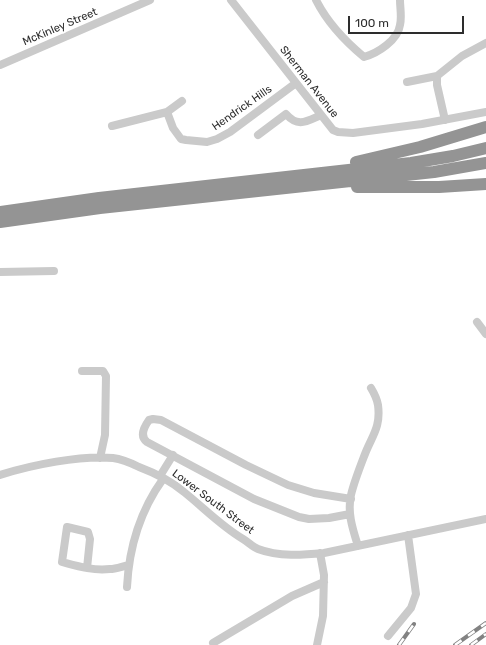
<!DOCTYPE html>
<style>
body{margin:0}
#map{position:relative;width:486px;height:645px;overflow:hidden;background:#fff;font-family:Rubik,sans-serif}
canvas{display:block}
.scale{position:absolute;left:348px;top:16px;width:116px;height:18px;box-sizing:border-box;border:2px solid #2d2d2d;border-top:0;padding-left:5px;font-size:12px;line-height:14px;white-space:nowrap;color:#2d2d2d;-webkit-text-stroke:3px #fff;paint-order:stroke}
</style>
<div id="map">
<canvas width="486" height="645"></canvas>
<div class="scale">100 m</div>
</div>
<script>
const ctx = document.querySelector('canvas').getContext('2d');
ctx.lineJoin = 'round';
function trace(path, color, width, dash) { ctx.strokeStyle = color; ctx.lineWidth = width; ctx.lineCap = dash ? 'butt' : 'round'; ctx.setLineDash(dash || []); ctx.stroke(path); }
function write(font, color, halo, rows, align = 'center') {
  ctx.font = font + ' Rubik,sans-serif'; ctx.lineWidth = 4; ctx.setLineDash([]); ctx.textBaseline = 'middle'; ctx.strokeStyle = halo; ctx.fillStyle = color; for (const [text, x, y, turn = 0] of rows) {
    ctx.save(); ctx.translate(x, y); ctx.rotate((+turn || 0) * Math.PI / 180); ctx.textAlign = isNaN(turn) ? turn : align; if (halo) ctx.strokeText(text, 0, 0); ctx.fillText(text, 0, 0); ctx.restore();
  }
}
trace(new Path2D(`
 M 231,0 L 333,130 L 338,132 L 353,133 L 422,124 L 486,112
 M 316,0 C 327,22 346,42 364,57 C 378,53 398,40 400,25 C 402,17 400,8 400,0
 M 0,65 L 150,0
 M 407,82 L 437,76
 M 167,112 L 173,128 L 181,139 L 186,140 L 207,142 L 217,139 L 230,132 L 296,83
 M 445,120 L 437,85 L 437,76 L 462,56 L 486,43
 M 112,126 L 167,112 L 182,101
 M 258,135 L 286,114 C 298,128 307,121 321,115
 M 0,272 L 54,271
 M 477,322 L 486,334
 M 82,371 L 103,371 L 106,376 L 105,435 L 100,458
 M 0,475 C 31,465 81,455 113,458 C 122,459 131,463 139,467 C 155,473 171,481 184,492 C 204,508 221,526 243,539 C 248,542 253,547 258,549 C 279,557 303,555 324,553 L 486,519
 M 160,476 L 173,455
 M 350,514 L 329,518 L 309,519 L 299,517 L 254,499 L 147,442 C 139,436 144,427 149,420 L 153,419 L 161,420 L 246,465 L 288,485 L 314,493 L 351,499
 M 358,546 C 353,530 347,513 351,495 C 354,482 360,467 365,454 C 372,436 381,427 378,405 C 377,399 374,393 371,388
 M 87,568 L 90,539 L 88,532 L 67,527 L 62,562 C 77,566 93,571 110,569 C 116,569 123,566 129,565
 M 127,587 C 129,547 140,511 163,479
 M 388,636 L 411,608 L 416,594 L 408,535
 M 213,643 L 292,596 L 324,582
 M 317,645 L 323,616 L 324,575 L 320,553`), '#cacaca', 8);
trace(new Path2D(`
 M 356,162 L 420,147 L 486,127
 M 357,187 L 439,187 L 486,184
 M 0,212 L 99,198 L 411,163 L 453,156 L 486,148
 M 0,222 L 100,208 L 434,172 L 486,163`), '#949494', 12);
const rail = new Path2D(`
 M 399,645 L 414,624
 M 455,645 L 486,623
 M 471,645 L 486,634`);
trace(rail, '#828282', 4);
trace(rail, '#fff', 2.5, [8]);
write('11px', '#2d2d2d', '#fff', [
 ["McKinley Street",60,27,-23],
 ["Sherman Avenue",309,82,52],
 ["Hendrick Hills",242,108,-35],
 ["Lower South Street",213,502,37]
]);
</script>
